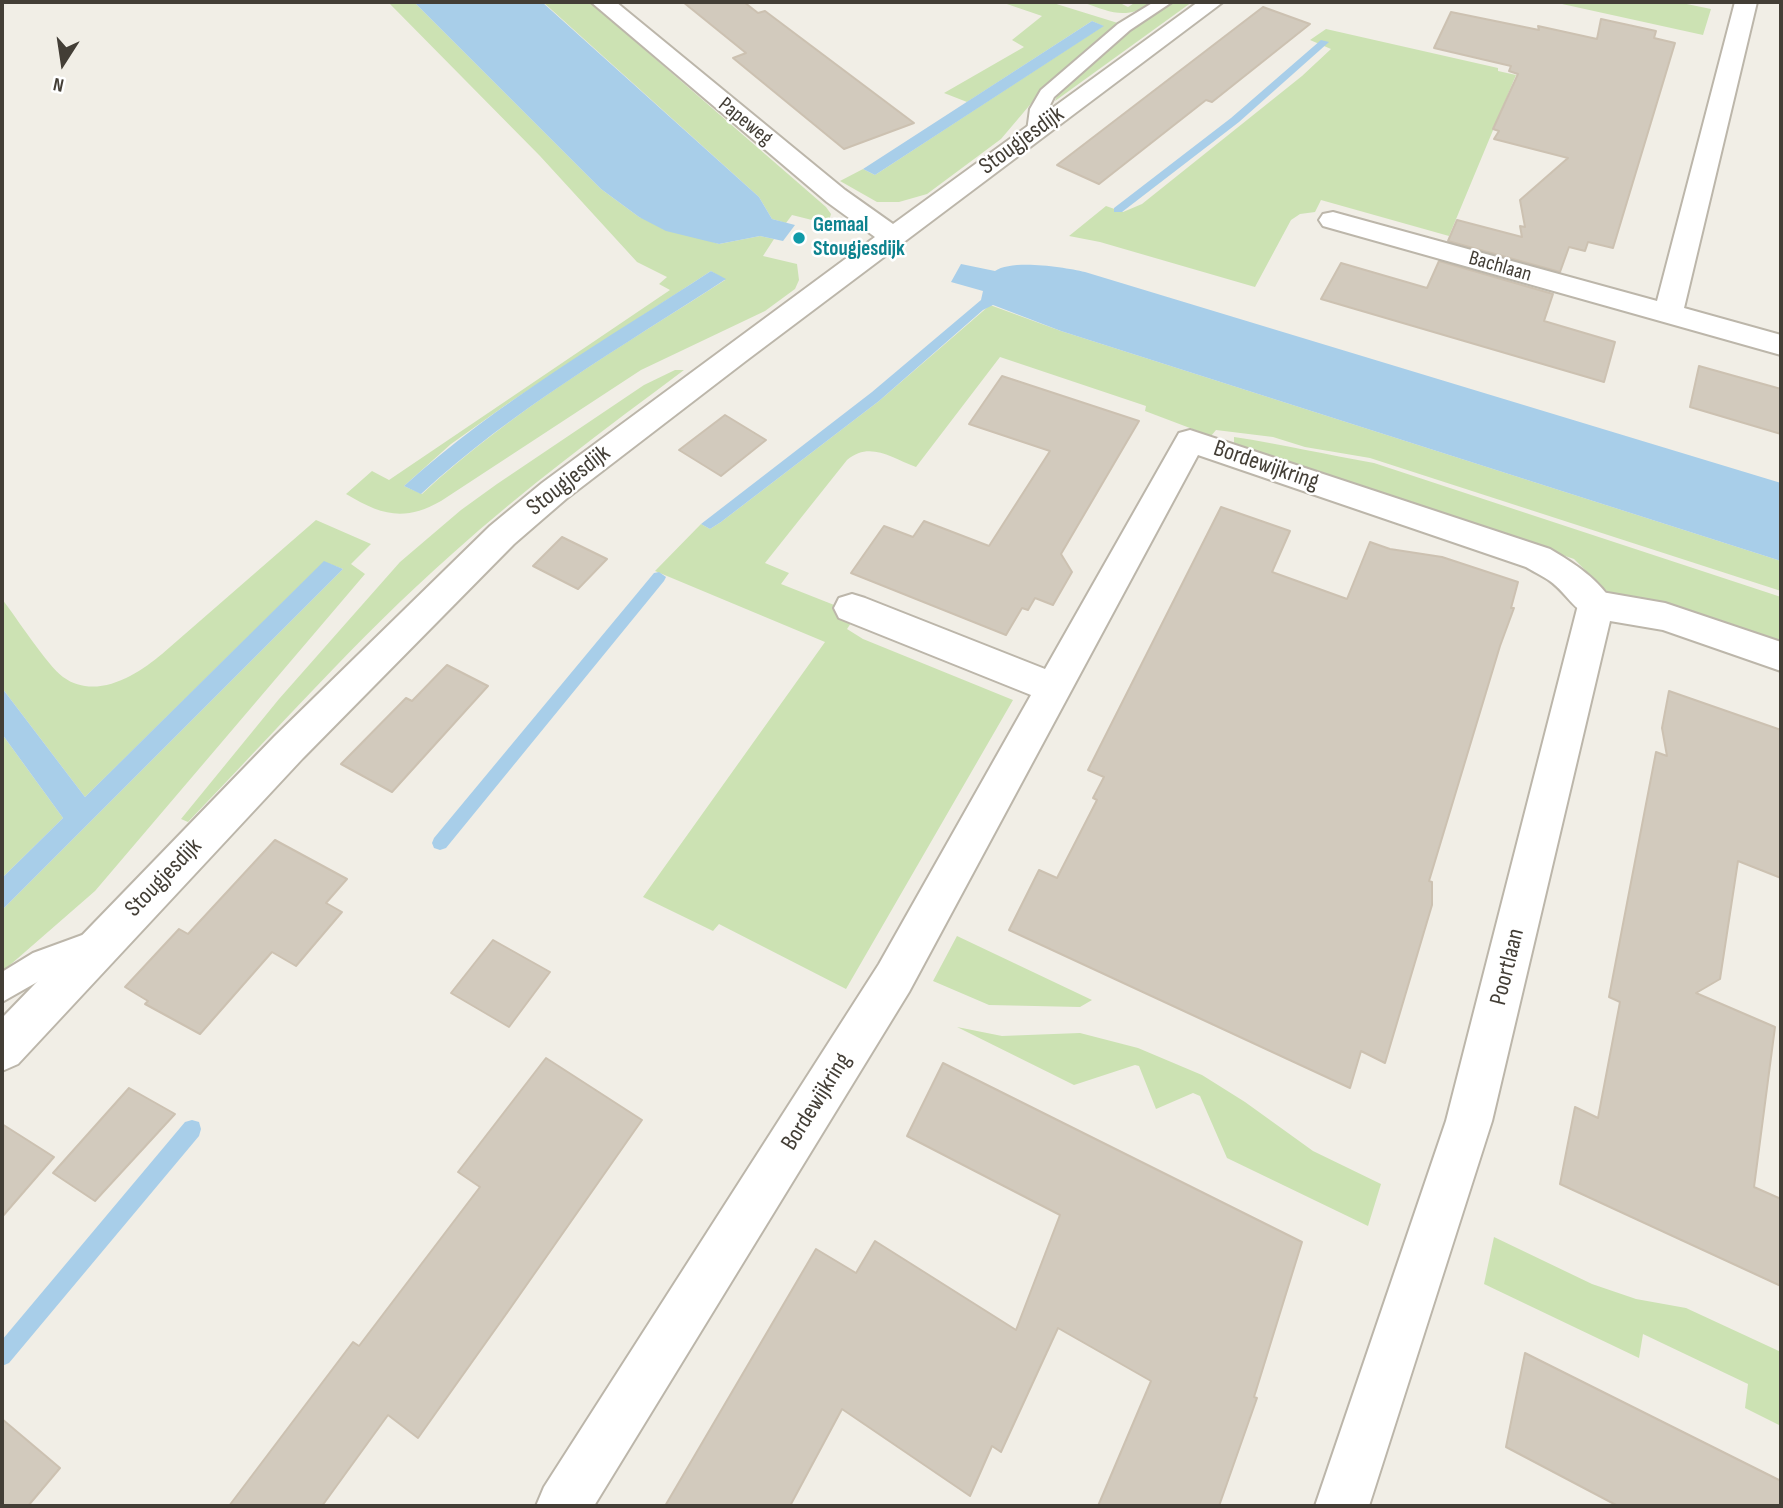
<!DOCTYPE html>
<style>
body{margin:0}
#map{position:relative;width:1783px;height:1508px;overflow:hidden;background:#f1eee6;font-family:"Sofia Sans Condensed",sans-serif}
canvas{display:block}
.frame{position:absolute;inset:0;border:4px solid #433e36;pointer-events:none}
.north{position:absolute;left:28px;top:28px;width:70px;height:70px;-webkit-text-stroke:5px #fff;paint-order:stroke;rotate:192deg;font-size:19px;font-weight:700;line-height:28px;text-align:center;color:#433e36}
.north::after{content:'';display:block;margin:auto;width:24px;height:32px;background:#433e36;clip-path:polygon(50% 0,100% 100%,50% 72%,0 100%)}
</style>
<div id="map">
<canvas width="1783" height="1508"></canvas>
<div class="frame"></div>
<div class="north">N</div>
</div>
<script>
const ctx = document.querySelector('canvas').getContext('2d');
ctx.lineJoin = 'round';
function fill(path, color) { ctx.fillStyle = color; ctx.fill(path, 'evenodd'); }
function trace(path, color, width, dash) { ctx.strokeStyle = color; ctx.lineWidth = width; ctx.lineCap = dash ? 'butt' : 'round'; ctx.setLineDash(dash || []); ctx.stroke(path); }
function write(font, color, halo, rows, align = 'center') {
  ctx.font = font + ' "Sofia Sans Condensed",sans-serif'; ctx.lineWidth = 5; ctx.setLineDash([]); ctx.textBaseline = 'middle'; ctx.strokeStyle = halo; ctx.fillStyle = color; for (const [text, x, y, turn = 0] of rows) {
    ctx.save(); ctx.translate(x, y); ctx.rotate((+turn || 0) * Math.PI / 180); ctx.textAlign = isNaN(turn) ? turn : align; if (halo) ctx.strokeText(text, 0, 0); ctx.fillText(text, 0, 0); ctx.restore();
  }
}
fill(new Path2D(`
 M 388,2 L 414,2 L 601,189 L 639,217 L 719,244 L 760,236 L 774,239 L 763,256 L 797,264 L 799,280 L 795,289 L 765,311 L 641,370 L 441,501 C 404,522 381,515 346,494 L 372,471 L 389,480 L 670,290 L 659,284 L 667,277 L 637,262 L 540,156 ZM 711,271 L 725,280 C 621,347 513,409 422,494 L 404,486 L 451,444 L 510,402 Z
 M 543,2 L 590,2 L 826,207 L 831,214 L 828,224 L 792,215 L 786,223 L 772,219 L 759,197 Z
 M 1001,2 L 1050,2 L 1121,24 L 1040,93 L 1001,139 L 927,194 L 899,202 L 877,202 L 840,181 L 863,169 L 875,175 L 1103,26 L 1092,21 L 967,102 L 944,93 L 1024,47 L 1012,40 L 1042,16 Z
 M 1082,2 L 1118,2 L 1128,7 L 1136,2 L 1155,2 C 1125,20 1113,13 1082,2 Z
 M 1172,2 L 1192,2 L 1055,101 L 1058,93 L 1139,21 Z
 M 1553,2 L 1677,2 L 1711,9 L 1703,35 Z
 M 1326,29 L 1498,68 L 1498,71 L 1516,75 L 1449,236 L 1321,200 L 1315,212 L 1300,214 L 1291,220 L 1255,287 L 1100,242 L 1069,236 L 1106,206 L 1123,212 L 1142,204 L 1302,76 L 1331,49 L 1310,40 Z
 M 990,305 L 1061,331 L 1781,561 L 1781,591 L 1370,458 L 1305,447 L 1273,437 L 1216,430 L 1211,436 L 1145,411 L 1146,406 L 1000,357 L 916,467 C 891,458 870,441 847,460 L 765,563 L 789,573 L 781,584 L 857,614 L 847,629 L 863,639 L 1013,700 L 846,989 L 719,924 L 713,931 L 643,897 L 825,642 L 655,571 L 701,524 L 710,529 L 721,522 L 879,401 Z
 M 675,370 L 684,370 C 605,429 525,488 452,554 C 358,637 275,732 188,822 L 181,819 L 279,699 L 400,562 L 461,510 L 497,484 L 644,385 Z
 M 1234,437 C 1282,444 1327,455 1374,463 L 1781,597 L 1781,642 L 1667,603 L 1613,594 L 1605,590 L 1574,559 L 1234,443 Z
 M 316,520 L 371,544 L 351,564 L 365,574 L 95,891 L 2,972 L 2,910 L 343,569 L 324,562 L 85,797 L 2,688 L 2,599 C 16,617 47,665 63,677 C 96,701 137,675 162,654 Z
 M 2,734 L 63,818 L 2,878 Z
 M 957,936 L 1092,1000 L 1080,1007 L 989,1005 L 933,981 Z
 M 957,1027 L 1002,1036 L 1080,1033 L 1138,1048 L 1202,1075 L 1245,1102 L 1313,1151 L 1381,1184 L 1368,1226 L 1227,1158 L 1200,1096 L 1193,1093 L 1156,1109 L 1139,1066 L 1135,1065 L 1074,1085 Z
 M 1494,1237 L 1592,1284 L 1636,1299 L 1686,1308 L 1781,1352 L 1781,1426 L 1745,1408 L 1748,1384 L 1643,1334 L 1639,1358 L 1484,1284 Z`), '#cce2b3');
fill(new Path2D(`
 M 414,2 L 542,2 L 759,197 L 772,219 L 795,225 L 783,241 L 760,236 L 719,244 L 666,231 L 639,217 L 601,189 Z
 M 1092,21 L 1104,26 L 875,175 L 863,169 Z
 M 961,264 L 995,271 C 1012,259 1064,267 1085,272 L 1781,483 L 1781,561 L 1061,331 L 993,305 L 983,310 L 879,401 L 721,522 L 710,529 L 701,524 L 872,392 L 981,300 L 983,291 L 951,282 Z
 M 711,271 L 726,279 C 622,347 513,409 421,494 L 404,486 C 497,402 607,339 711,271 Z
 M 324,561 L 343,569 L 2,910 L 2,878 L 63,818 L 2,734 L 2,688 L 85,797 Z`), '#a8cee9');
fill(new Path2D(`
 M 1321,40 L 1329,42 L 1239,122 L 1122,212 L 1114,212 L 1114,208 L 1231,118 Z
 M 659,572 L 666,577 L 664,581 L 446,848 L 440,850 L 434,848 L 432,843 L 434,838 L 654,573 Z
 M 192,1120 L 199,1122 L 201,1129 L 199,1136 L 9,1363 L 2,1366 L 2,1340 L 185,1122 Z`), '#a8cee9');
const building = new Path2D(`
 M 683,2 L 744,2 L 758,13 L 765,11 L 914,123 L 844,149 L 733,58 L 746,53 Z
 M 1263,7 L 1310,24 L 1212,102 L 1206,100 L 1099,184 L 1057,165 Z
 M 1451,12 L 1539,30 L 1538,26 L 1597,39 L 1601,19 L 1656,31 L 1654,38 L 1675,43 L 1613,248 L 1588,242 L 1585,251 L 1569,247 L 1560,272 L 1448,241 L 1457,220 L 1522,237 L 1520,226 L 1525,227 L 1520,200 L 1568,158 L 1494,139 L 1499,131 L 1493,129 L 1518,74 L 1509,71 L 1511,66 L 1434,48 Z
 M 1439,261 L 1553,294 L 1544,321 L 1615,342 L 1604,382 L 1321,299 L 1341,263 L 1427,288 Z
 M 1699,366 L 1781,389 L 1781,434 L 1690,407 Z
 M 1002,376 L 1139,421 L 1061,554 L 1072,572 L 1053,605 L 1035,598 L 1028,610 L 1022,608 L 1006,635 L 851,573 L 884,526 L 913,537 L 924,521 L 989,546 L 1050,451 L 969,424 Z
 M 725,415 L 766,440 L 721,476 L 679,450 Z
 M 1221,507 L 1290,531 L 1272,572 L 1347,599 L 1370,542 L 1390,549 L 1442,557 L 1518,582 L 1511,608 L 1514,608 L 1500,646 L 1429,881 L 1432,882 L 1432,905 L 1385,1063 L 1361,1051 L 1350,1088 L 1009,930 L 1039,870 L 1057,878 L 1097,800 L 1093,798 L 1104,777 L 1088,770 Z
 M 562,537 L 607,559 L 578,589 L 533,566 Z
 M 447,665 L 488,686 L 392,792 L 341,764 L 406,698 L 412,701 Z
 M 1669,691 L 1781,730 L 1781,878 L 1738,861 L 1720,979 L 1696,993 L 1775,1027 L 1754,1187 L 1781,1199 L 1781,1286 L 1560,1184 L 1575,1107 L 1598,1118 L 1620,1002 L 1609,997 L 1656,752 L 1667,756 L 1662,728 Z
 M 275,840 L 347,879 L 326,903 L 342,912 L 296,966 L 272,952 L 200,1034 L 145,1004 L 148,1001 L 125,987 L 179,929 L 188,934 Z
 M 493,940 L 550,972 L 509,1027 L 451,993 Z
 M 546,1058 L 642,1120 L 509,1310 L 418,1438 L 388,1415 L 322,1506 L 229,1506 L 353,1342 L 359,1346 L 480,1187 L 458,1172 Z
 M 943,1063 L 1302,1242 L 1254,1397 L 1257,1398 L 1219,1506 L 1098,1506 L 1151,1381 L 1058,1328 L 1001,1452 L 992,1446 L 970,1496 L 842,1409 L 790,1506 L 665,1506 L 816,1249 L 856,1273 L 875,1241 L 1016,1330 L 1060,1215 L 907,1136 Z
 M 129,1088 L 175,1114 L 95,1201 L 53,1173 Z
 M 2,1124 L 54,1157 L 2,1217 Z
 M 1525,1353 L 1781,1481 L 1781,1506 L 1618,1506 L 1506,1447 Z
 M 2,1419 L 60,1468 L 28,1506 L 2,1506 Z`);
fill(building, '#d2cabd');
trace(building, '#ccc1b1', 2);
const service = new Path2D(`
 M 1154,2 L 1172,2 L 1130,30 L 1054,97 L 1048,109 L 1045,131 L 1036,136 L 1030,135 L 1027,131 L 1030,109 L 1041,90 L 1118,24 Z
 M 96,930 L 106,934 L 110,943 L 106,952 L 53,973 L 2,1002 L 2,972 L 33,953 Z`);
const minor = new Path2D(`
 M 591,2 L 616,2 L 845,190 L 893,224 L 1198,2 L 1223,2 L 747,360 L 566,499 L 514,544 L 303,758 L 18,1064 L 2,1071 L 2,1018 L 275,736 L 490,526 L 542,483 L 875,237 L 827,202 Z
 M 1735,2 L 1757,2 L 1684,308 L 1781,335 L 1781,355 L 1323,226 L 1319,220 L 1323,214 L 1333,212 L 1657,301 Z
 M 1190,430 L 1550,549 C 1574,563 1600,580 1614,605 L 1609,615 C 1579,624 1571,596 1550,581 C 1543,576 1534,572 1526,567 L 1198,455 L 909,992 L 594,1506 L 536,1506 L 544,1487 L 879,964 L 1031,695 L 839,618 L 834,608 L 839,598 L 852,594 L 865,598 L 1045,669 L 1179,433 Z`);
const tertiary = new Path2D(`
 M 1596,591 L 1665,603 L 1781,642 L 1781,671 L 1663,630 L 1610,621 L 1492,1121 L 1369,1506 L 1315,1506 L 1446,1121 L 1578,605 L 1583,595 Z`);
trace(service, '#bcb6aa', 4);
trace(minor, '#bcb6aa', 4);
trace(tertiary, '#bcb6aa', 4);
fill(service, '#fff');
fill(minor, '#fff');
fill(tertiary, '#fff');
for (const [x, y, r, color] of [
 [799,238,7,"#0f9aa8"]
]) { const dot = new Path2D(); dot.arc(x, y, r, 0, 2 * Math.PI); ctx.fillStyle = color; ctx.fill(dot); trace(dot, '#fff', 2.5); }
write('21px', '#433e36', '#fff', [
 ["Papeweg",745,122,39],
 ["Bachlaan",1500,267,16]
]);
write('bold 21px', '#0d838f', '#fff', [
 ["Gemaal",813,226],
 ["Stougjesdijk",813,250]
], 'left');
write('24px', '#433e36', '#fff', [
 ["Stougjesdijk",1022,141,-36],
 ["Bordewijkring",1266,466,19],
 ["Stougjesdijk",569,481,-38],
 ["Stougjesdijk",164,878,-46],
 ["Poortlaan",1508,967,-76],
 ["Bordewijkring",817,1102,-58]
]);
</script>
